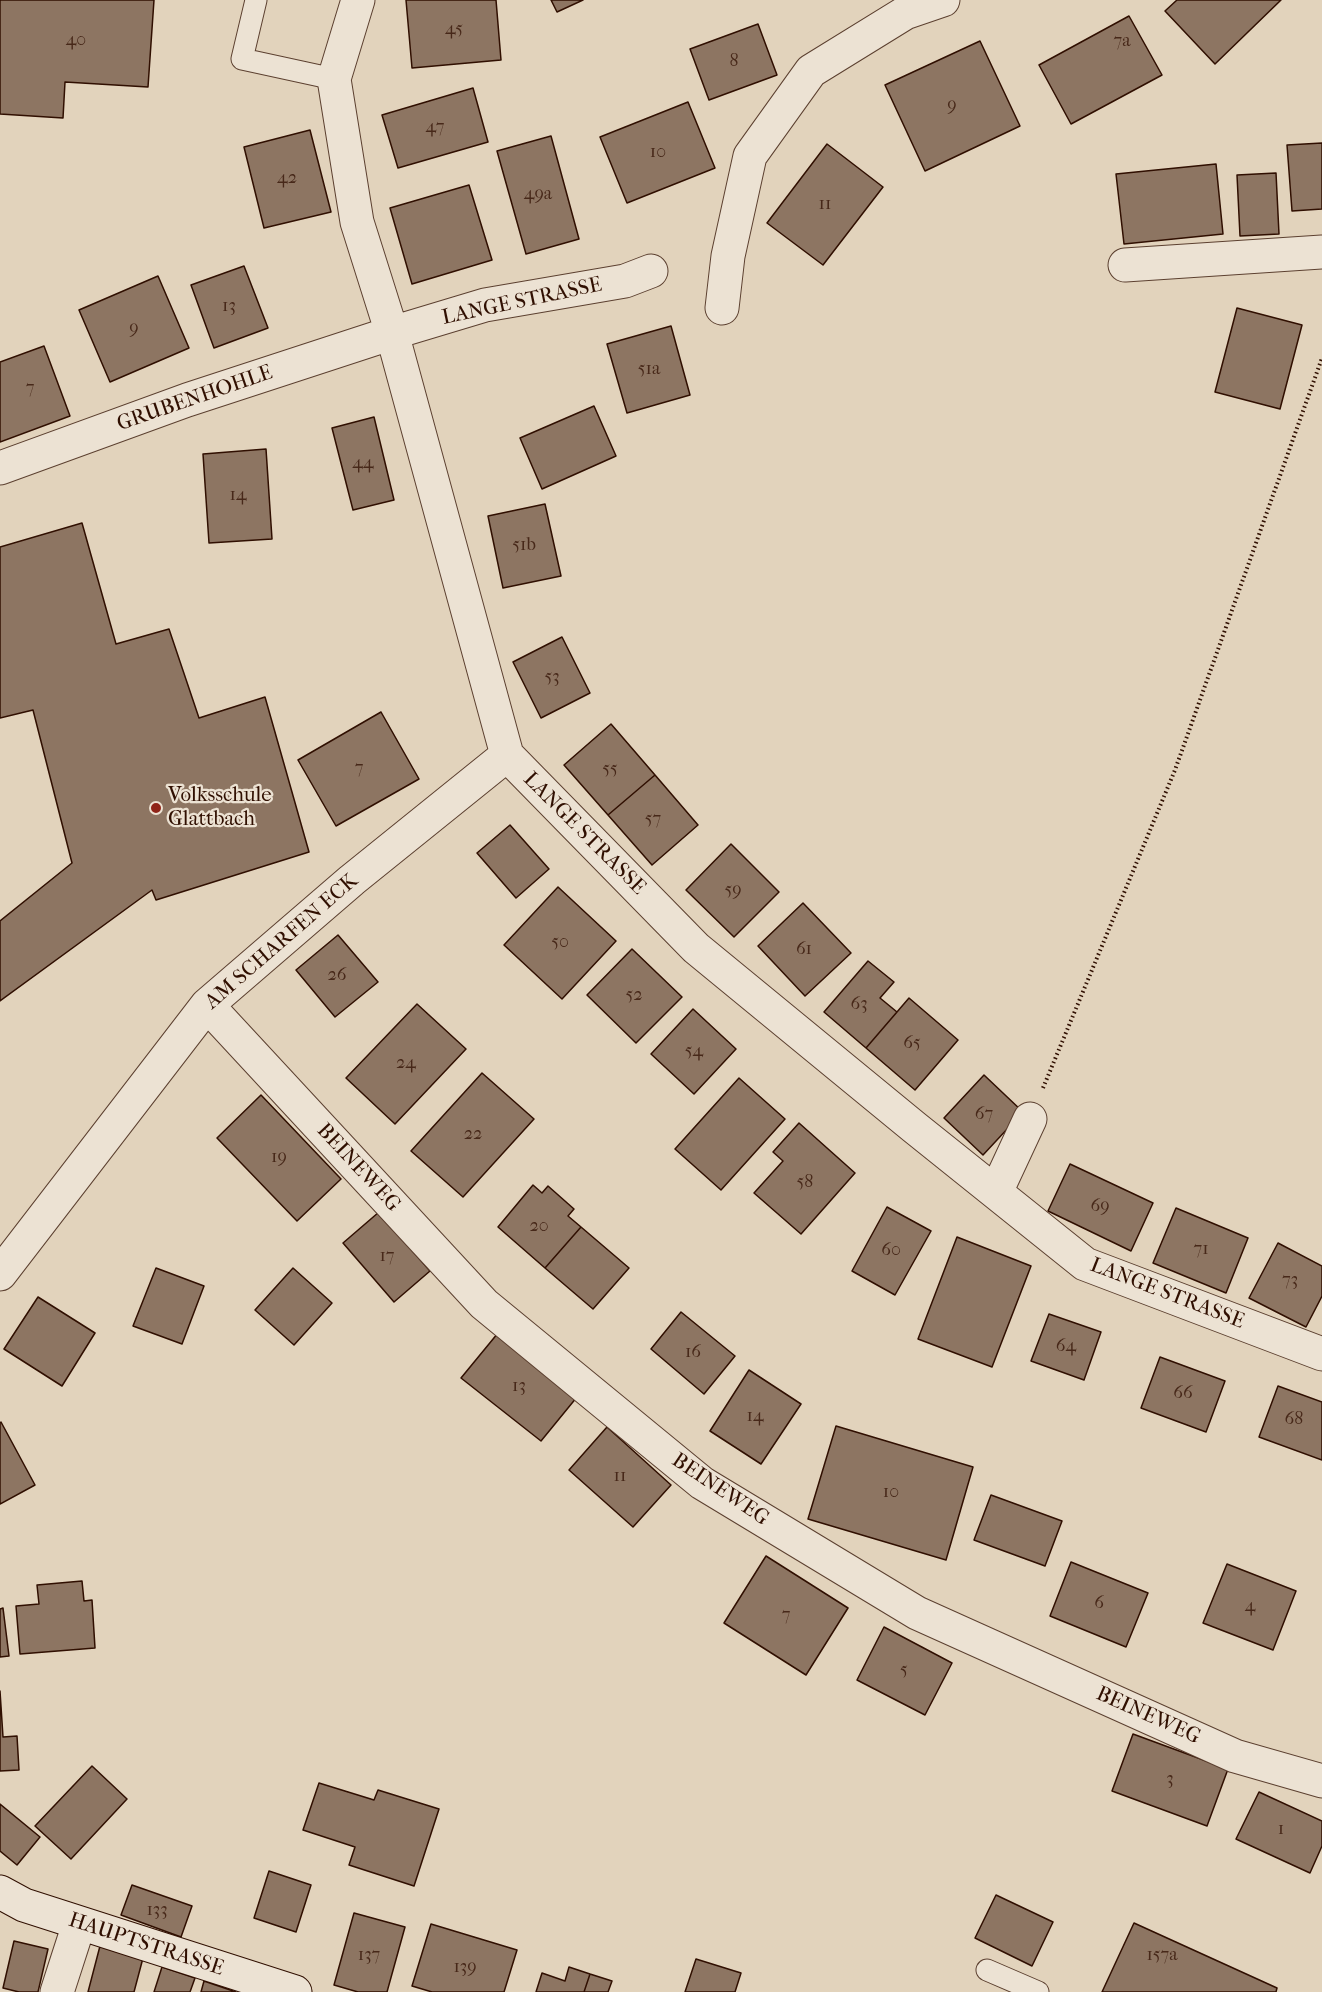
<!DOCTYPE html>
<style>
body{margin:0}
canvas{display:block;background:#e2d3bc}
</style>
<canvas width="1322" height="1992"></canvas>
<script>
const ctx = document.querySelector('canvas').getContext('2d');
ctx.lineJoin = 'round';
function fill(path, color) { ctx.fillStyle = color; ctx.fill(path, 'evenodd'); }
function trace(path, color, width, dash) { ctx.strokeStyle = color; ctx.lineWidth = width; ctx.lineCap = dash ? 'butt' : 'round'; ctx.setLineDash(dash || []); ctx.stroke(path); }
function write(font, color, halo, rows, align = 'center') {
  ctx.font = font + ' "IM FELL French Canon",serif'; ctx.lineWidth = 4.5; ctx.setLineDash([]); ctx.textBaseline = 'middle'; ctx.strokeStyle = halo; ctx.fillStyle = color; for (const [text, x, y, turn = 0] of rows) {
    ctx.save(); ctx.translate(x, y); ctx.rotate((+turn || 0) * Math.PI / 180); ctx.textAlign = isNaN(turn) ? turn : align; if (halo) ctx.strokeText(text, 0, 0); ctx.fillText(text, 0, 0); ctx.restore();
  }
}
const building = new Path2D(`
 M 0,0 L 154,0 L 148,87 L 65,82 L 63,118 L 0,114 Z
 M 406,0 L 496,0 L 501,60 L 412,68 Z
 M 551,0 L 583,0 L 557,12 Z
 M 1177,0 L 1281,0 L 1215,64 L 1165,11 Z
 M 1129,16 L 1162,75 L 1071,124 L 1039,65 Z
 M 758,24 L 777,75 L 709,100 L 690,49 Z
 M 980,41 L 1020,126 L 925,171 L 885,85 Z
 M 473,88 L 488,142 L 398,168 L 382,115 Z
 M 688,102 L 715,168 L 627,203 L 600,137 Z
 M 310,130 L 331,212 L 264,228 L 244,147 Z
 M 551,136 L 579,239 L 526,254 L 497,151 Z
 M 1322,143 L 1322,209 L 1292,211 L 1287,145 Z
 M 827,144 L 883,187 L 823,265 L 767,223 Z
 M 1216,164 L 1223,234 L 1124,244 L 1116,174 Z
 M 1276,173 L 1279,234 L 1240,236 L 1237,175 Z
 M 469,185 L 492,260 L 412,284 L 390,208 Z
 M 244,266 L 268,328 L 214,348 L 191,285 Z
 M 158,276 L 189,348 L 110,382 L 79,310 Z
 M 1237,308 L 1302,325 L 1280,409 L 1215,392 Z
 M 671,326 L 690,395 L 627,413 L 607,344 Z
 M 44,346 L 70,416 L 0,442 L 0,362 Z
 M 594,406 L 616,456 L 542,489 L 520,438 Z
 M 374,417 L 394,500 L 353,510 L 332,428 Z
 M 266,449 L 272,539 L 209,543 L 203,454 Z
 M 545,504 L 561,576 L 503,588 L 488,516 Z
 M 82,523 L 116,644 L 169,629 L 199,718 L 265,697 L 309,852 L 156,900 L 152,890 L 0,1001 L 0,921 L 72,863 L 33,710 L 0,718 L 0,547 Z
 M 562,637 L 590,693 L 541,718 L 513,662 Z
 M 381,712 L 419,779 L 336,826 L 298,760 Z
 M 611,724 L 655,775 L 608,815 L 564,765 Z
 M 655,775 L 698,825 L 652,865 L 608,815 Z
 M 510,825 L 549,869 L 516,898 L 477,853 Z
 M 731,844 L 779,892 L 734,937 L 686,890 Z
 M 558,887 L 616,941 L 562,999 L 504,945 Z
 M 803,903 L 851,953 L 805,996 L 758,946 Z
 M 338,935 L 378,982 L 335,1017 L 296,970 Z
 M 632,949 L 682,997 L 636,1043 L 587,995 Z
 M 868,961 L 894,982 L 880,998 L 897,1012 L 866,1048 L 824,1012 Z
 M 909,998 L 958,1040 L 915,1090 L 866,1048 Z
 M 417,1004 L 466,1049 L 395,1124 L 346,1078 Z
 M 693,1009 L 736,1049 L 694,1094 L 651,1054 Z
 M 482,1073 L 534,1119 L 463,1197 L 411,1151 Z
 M 984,1075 L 1023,1112 L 983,1155 L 944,1118 Z
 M 739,1078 L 785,1119 L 721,1190 L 675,1149 Z
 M 261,1095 L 341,1179 L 297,1221 L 217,1138 Z
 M 799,1123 L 855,1173 L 801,1234 L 754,1193 L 783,1161 L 773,1152 Z
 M 1070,1164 L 1153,1203 L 1131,1251 L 1048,1211 Z
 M 533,1185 L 542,1193 L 548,1186 L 574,1209 L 568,1216 L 581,1227 L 545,1268 L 498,1227 Z
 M 887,1207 L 931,1231 L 895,1295 L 852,1271 Z
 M 1176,1208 L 1248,1238 L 1226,1293 L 1153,1263 Z
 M 379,1212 L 430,1271 L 394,1302 L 343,1243 Z
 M 581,1227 L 629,1268 L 593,1309 L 545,1268 Z
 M 957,1237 L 1031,1266 L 992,1367 L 918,1339 Z
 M 1278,1243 L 1322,1266 L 1322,1296 L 1306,1327 L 1249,1298 Z
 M 156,1268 L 204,1286 L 182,1344 L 133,1326 Z
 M 293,1268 L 332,1303 L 294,1345 L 255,1310 Z
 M 38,1297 L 95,1333 L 62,1386 L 4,1349 Z
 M 681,1312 L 735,1356 L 704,1394 L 651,1349 Z
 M 1049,1314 L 1101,1332 L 1084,1380 L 1031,1361 Z
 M 498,1333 L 577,1397 L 541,1441 L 461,1378 Z
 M 1160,1357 L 1225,1381 L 1206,1432 L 1141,1408 Z
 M 749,1370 L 801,1404 L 761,1464 L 710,1431 Z
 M 1278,1386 L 1322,1402 L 1322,1460 L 1259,1437 Z
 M 1,1422 L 35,1485 L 0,1504 L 0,1423 Z
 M 836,1426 L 973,1467 L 946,1560 L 808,1519 Z
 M 607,1427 L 671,1485 L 633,1527 L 569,1470 Z
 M 991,1495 L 1062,1521 L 1045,1566 L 974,1540 Z
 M 766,1556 L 848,1608 L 806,1675 L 724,1623 Z
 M 1071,1562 L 1148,1593 L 1126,1647 L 1050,1616 Z
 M 1227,1564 L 1296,1591 L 1273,1650 L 1203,1623 Z
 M 82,1581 L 84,1601 L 92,1600 L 95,1648 L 20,1654 L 16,1606 L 39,1604 L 37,1585 Z
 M 3,1608 L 9,1656 L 0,1657 L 0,1609 Z
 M 884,1627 L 952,1663 L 925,1715 L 857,1680 Z
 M 0,1691 L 3,1737 L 17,1736 L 19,1770 L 0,1771 Z
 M 1133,1734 L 1228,1769 L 1207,1826 L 1112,1791 Z
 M 92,1766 L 127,1799 L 71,1859 L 35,1826 Z
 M 319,1783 L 374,1800 L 378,1790 L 439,1809 L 414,1886 L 349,1865 L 355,1847 L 303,1830 Z
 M 1259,1792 L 1322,1821 L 1322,1846 L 1310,1873 L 1236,1839 Z
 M 0,1804 L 40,1837 L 17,1865 L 0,1851 Z
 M 269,1871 L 311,1885 L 296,1932 L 254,1918 Z
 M 132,1885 L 192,1906 L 181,1937 L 121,1915 Z
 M 996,1895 L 1053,1922 L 1032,1966 L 975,1938 Z
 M 354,1913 L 405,1927 L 387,1992 L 358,1992 L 334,1985 Z
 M 1134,1923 L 1277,1988 L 1276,1992 L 1102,1992 Z
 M 431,1924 L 517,1950 L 504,1992 L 432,1992 L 412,1986 Z
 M 14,1941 L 48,1949 L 38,1992 L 19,1992 L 3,1988 Z
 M 100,1946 L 143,1958 L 134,1992 L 88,1992 Z
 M 696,1959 L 741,1973 L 735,1992 L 685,1992 Z
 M 162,1967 L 195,1978 L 190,1992 L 154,1992 Z
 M 569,1967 L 590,1974 L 584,1992 L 536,1992 L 542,1973 L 565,1981 Z
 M 590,1974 L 612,1981 L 608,1992 L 584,1992 Z
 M 204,1981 L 236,1992 L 201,1992 Z`);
fill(building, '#8d7562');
trace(building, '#300f01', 1.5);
const lane = new Path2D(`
 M 256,0 L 242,59 L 334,79
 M 987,1970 L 1038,1992`);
const street = new Path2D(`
 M 358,0 L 334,79 L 357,222 L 392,333 L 507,755 L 696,948 L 914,1127 L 1085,1264 L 1322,1354
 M 1125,265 L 1322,252
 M 722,308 L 728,256 L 750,156 L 811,71 L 905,13 L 943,0
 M 0,468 L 187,400 L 392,333 L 485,305 L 625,281 L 651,271
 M 207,1005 L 484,1304 L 702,1483 L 917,1613 L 1235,1756 L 1322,1781
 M 996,1192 L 1030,1119
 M 0,1274 L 207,1005 L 352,880 L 507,755
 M 57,1992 L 79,1924`);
const secondary = new Path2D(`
 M 0,1892 L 24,1905 L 295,1992`);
trace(lane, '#5c4030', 23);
trace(street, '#5c4030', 35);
trace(secondary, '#300f01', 35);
trace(new Path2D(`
 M 1043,1088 L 1175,770 L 1322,358`), '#300f01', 4, [1.5, 3]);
trace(lane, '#ece2d3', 21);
trace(street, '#ece2d3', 33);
trace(secondary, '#ece2d3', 33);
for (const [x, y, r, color] of [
 [156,808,6,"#8f2418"]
]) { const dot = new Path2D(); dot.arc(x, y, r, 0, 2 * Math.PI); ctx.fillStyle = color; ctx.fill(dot); trace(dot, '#ece2d3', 2); }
write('18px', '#472819', null, [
 ["45",454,30],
 ["40",76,41],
 ["7a",1122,42],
 ["8",734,62],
 ["9",952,106],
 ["47",435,128],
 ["10",658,153],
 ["42",287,179],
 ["49a",538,195],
 ["11",825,205],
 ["13",229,307],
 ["9",134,329],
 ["51a",649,370],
 ["7",30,389],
 ["44",363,464],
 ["14",238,496],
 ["51b",524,546],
 ["53",552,678],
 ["7",359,769],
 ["55",610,770],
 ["57",653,820],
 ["59",733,891],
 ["50",560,943],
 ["61",804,950],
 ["26",337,976],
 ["52",634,996],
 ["63",859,1005],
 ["65",912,1044],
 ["54",694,1052],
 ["24",406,1064],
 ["67",984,1115],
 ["22",473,1135],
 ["19",279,1158],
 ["58",805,1183],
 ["69",1100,1207],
 ["20",539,1227],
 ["71",1201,1250],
 ["60",891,1251],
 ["17",387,1257],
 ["73",1290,1281],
 ["64",1066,1347],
 ["16",693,1353],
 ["13",519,1387],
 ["66",1183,1394],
 ["14",755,1417],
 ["68",1294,1420],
 ["11",620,1477],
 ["10",891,1493],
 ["6",1099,1604],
 ["4",1250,1607],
 ["7",786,1616],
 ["5",904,1671],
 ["3",1170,1780],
 ["1",1281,1830],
 ["133",157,1911],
 ["137",369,1956],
 ["157a",1162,1956],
 ["139",465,1968]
]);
write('21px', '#300f01', '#ece2d3', [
 ["LANGE STRASSE",522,302,-12],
 ["GRUBENHOHLE",195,399,-19],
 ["LANGE STRASSE",584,834,45],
 ["AM SCHARFEN ECK",282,942,-41],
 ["BEINEWEG",358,1168,47],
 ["LANGE STRASSE",1167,1294,21],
 ["BEINEWEG",720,1490,34],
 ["BEINEWEG",1148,1716,24],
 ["HAUPTSTRASSE",146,1945,18]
]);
write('21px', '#300f01', '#ece2d3', [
 ["Volksschule",168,796],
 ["Glattbach",168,820]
], 'left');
</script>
